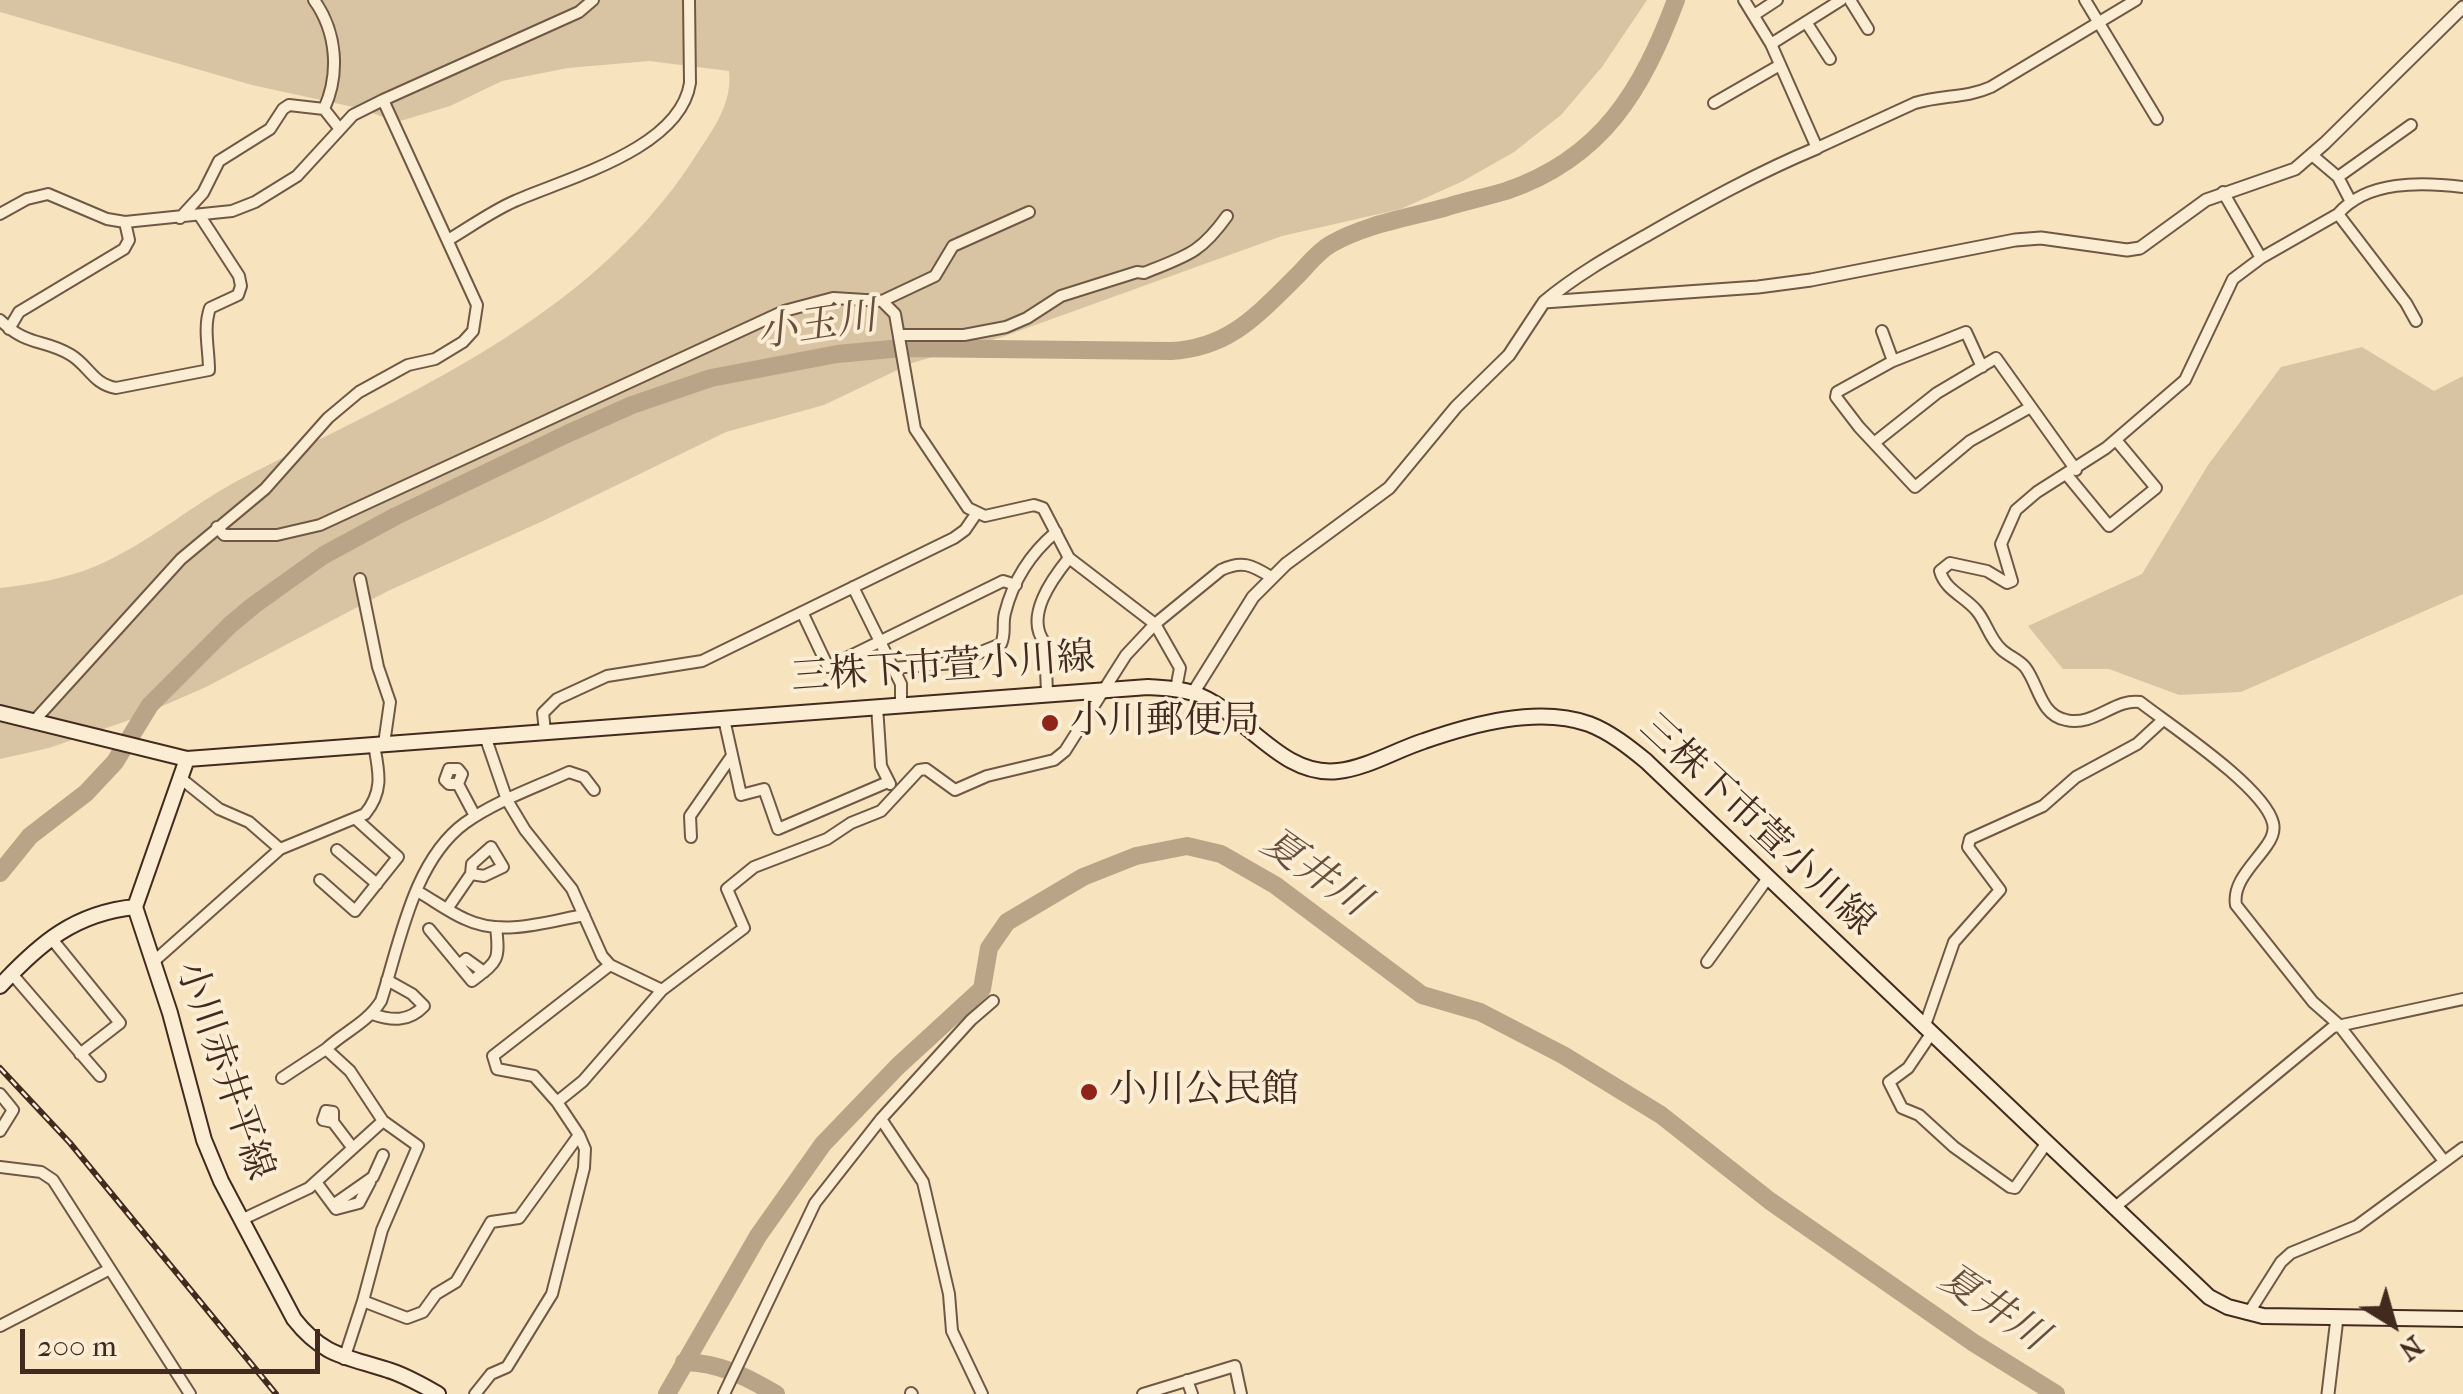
<!DOCTYPE html>
<meta charset="utf-8">
<style>
body{margin:0}
#map{position:relative;width:2463px;height:1394px;overflow:hidden;background:#f7e3bd;font-family:"IM FELL French Canon",serif}
canvas{display:block}
.north{position:absolute;left:2343px;top:1274px;width:100px;height:100px;-webkit-text-stroke:8px #faedd4;paint-order:stroke;rotate:143deg;font-size:28px;font-weight:700;line-height:40px;text-align:center;color:#432a1f}
.north::after{content:'';display:block;margin:auto;width:35px;height:45px;background:#432a1f;clip-path:polygon(50% 0,100% 100%,50% 72%,0 100%)}
.scale{position:absolute;left:20px;top:1329px;width:300px;height:45px;box-sizing:border-box;border:5px solid #432a1f;border-top:0;padding-left:12px;font-size:30px;line-height:35px;white-space:nowrap;color:#432a1f;-webkit-text-stroke:8px #faedd4;paint-order:stroke}
</style>
<div id="map">
<canvas width="2463" height="1394"></canvas>
<div class="north">N</div>
<div class="scale">200 m</div>
</div>
<script>
const ctx = document.querySelector('canvas').getContext('2d');
ctx.lineJoin = 'round';
function fill(path, color) { ctx.fillStyle = color; ctx.fill(path, 'evenodd'); }
function trace(path, color, width, dash) { ctx.strokeStyle = color; ctx.lineWidth = width; ctx.lineCap = dash ? 'butt' : 'round'; ctx.setLineDash(dash || []); ctx.stroke(path); }
function write(font, color, halo, rows, align = 'center') {
  ctx.font = font + ' "IM FELL French Canon","Noto Serif JP",serif'; ctx.lineWidth = 8; ctx.setLineDash([]); ctx.textBaseline = 'middle'; ctx.strokeStyle = halo; ctx.fillStyle = color; for (const [text, x, y, turn = 0] of rows) {
    ctx.save(); ctx.translate(x, y); ctx.rotate((+turn || 0) * Math.PI / 180); ctx.textAlign = isNaN(turn) ? turn : align; if (halo) ctx.strokeText(text, 0, 0); ctx.fillText(text, 0, 0); ctx.restore();
  }
}
fill(new Path2D(`
 M 0,0 L 1647,0 L 1602,67 L 1561,115 L 1514,152 L 1463,181 L 1401,209 L 1282,236 L 1002,337 L 912,363 L 824,405 L 726,432 L 545,520 L 388,591 L 206,687 L 135,718 L 49,748 L 0,759 L 0,588 C 32,584 66,579 96,566 C 148,544 190,506 239,480 C 404,395 588,321 693,160 C 711,132 733,105 729,71 L 649,61 L 568,68 L 502,81 L 450,106 L 397,122 L 358,108 L 252,85 L 0,12 Z
 M 2362,347 L 2434,391 L 2463,376 L 2463,594 L 2241,692 L 2179,695 L 2109,669 L 2063,669 L 2028,626 L 2142,574 L 2208,465 L 2281,367 Z`), '#d8c4a2');
trace(new Path2D(`
 M 0,873 L 30,836 L 86,793 L 115,762 L 150,705 L 230,625 L 254,605 L 324,555 L 396,516 L 567,434 L 632,405 L 711,378 L 837,354 L 902,348 L 1171,351 C 1230,348 1258,314 1298,275 C 1309,264 1317,252 1331,244 C 1366,224 1408,218 1447,207 C 1466,201 1486,197 1506,191 C 1603,158 1642,90 1676,0
 M 684,1362 C 720,1363 745,1376 776,1394
 M 667,1394 L 758,1236 L 823,1144 L 898,1066 L 982,989 L 989,948 L 1007,922 L 1083,877 L 1136,856 L 1187,846 L 1221,854 L 1275,885 L 1422,995 L 1480,1012 L 1563,1055 L 1661,1115 L 1770,1201 L 1974,1343 L 2056,1394`), '#baa487', 18);
const minor = new Path2D(`
 M 314,0 C 337,32 340,74 324,109
 M 1744,0 L 1771,44 L 1817,148 L 1915,103 C 1941,95 1967,98 1991,87 L 2136,0
 M 1850,0 L 1868,29
 M 2085,0 L 2157,119
 M 1754,15 L 1777,0
 M 1806,22 L 1830,59
 M 1771,44 L 1841,0
 M 383,100 L 579,12 L 593,0
 M 1714,103 L 1780,65
 M 2312,155 L 2338,177 L 2350,200
 M 2338,177 L 2411,125
 M 2223,192 L 2261,258 L 2338,214 L 2406,303 L 2416,321
 M 0,214 L 27,199 L 48,194 L 107,219 L 125,222 L 232,211 L 255,202 L 297,176 L 353,115 L 383,100 L 477,305 L 473,331 L 463,342 L 435,359 L 408,365 L 359,392 L 328,418 L 265,489 L 181,559 L 34,721
 M 2338,214 C 2367,180 2422,182 2463,187
 M 180,218 L 203,193 L 219,161 L 270,129 L 283,109 L 289,105 L 324,109 L 339,128
 M 448,240 C 470,227 492,211 515,201 C 567,178 680,149 690,83 L 689,0
 M 2261,258 L 2233,279 L 2185,380 L 2106,448 L 2037,492 L 2016,510 L 2001,544 L 2012,581 L 2007,583 L 1987,571 L 1950,563 L 1940,571 C 1945,590 1964,596 1976,610 C 1986,621 1989,638 2001,649 C 2008,656 2018,659 2025,667 C 2039,685 2040,715 2066,720 C 2094,727 2115,698 2140,702 C 2171,726 2264,787 2273,823 C 2275,831 2272,838 2267,845 C 2255,863 2232,882 2236,905 L 2313,1002 L 2338,1024 L 2444,1161
 M 882,301 L 935,276 L 953,246 L 1029,212
 M 0,320 C 29,348 43,338 71,355 C 89,366 93,384 116,388 L 209,370 C 209,349 203,328 210,308 L 238,295 L 241,286 L 239,276 L 200,216
 M 9,329 L 19,312 L 124,249 L 129,240 L 125,222
 M 1882,331 L 1893,361
 M 899,335 L 964,335 L 1006,327 L 1027,318 L 1061,296 L 1137,272 L 1144,273 C 1186,256 1200,254 1227,216
 M 1982,367 L 1966,332 L 1893,361 L 1837,392 L 1836,397 L 1859,427 L 1915,487 L 1970,441 L 2029,408
 M 1874,443 L 1937,393 L 1996,358 L 2076,470
 M 2067,475 L 2109,526 L 2156,488 L 2116,440
 M 217,527 L 224,535 L 277,535 L 320,525 L 784,311 L 833,298 L 882,301 L 895,314 L 915,429 L 968,508 L 985,516 L 1034,505 L 1043,508 L 1069,558 L 1155,624 L 1180,668 L 1176,689
 M 360,579 L 378,667 L 390,702 L 384,744
 M 853,587 L 901,684 L 901,704
 M 802,612 L 828,667 L 1003,581 L 1016,585
 M 893,668 L 954,663 L 1001,644 C 1006,633 1002,625 1005,613 C 1013,581 1031,553 1056,532
 M 1047,693 L 1045,643 C 1024,617 1052,579 1069,558
 M 877,706 L 881,766 L 890,784
 M 724,719 L 741,795 L 764,789 L 778,829 L 888,782
 M 545,731 L 543,713 L 557,699 L 607,676 L 702,661 L 954,538 L 965,530 L 976,514
 M 485,736 L 507,800 L 525,830 L 572,889 L 602,956 L 610,965 L 662,990
 M 179,777 L 219,809 L 249,822 L 280,849
 M 458,784 L 449,784 L 445,780 L 449,769 L 458,769 L 462,774 L 458,784 L 475,816
 M 691,837 L 690,816 L 731,757
 M 491,847 L 503,867 L 484,876 L 471,874 L 472,864 Z
 M 337,850 L 377,884
 M 320,880 L 355,911 L 398,857 L 356,819
 M 417,891 C 433,900 449,912 465,919 C 502,937 546,922 584,915
 M 447,909 L 471,874
 M 429,929 L 472,981 C 498,961 500,961 496,927
 M 51,938 L 120,1023 L 80,1054
 M 1707,962 L 1768,878
 M 152,963 L 280,849 L 365,814 C 384,791 379,772 374,745
 M 459,965 L 466,959 L 484,972
 M 12,974 L 100,1076
 M 372,1014 C 392,1021 409,1022 424,1006 L 412,994 L 387,980
 M 1924,1028 L 1954,942 L 2000,890 L 1968,847 L 1970,839 L 2043,806 L 2076,777 L 2137,744 L 2163,720
 M 1931,1034 L 1908,1068 L 1889,1082 L 1902,1108 L 1919,1115 L 1954,1147 L 2010,1187 L 2015,1188 L 2046,1144
 M 282,1078 L 326,1049
 M 0,1094 L 13,1110 L 0,1131
 M 557,1102 L 583,1081 L 662,990 L 744,928 L 727,889 L 754,867 L 827,839 L 851,823 L 881,811 L 919,770 L 926,769 L 955,790 L 987,776 L 1054,760 L 1065,751 L 1126,655 L 1155,624 L 1221,570 C 1242,560 1252,565 1271,577
 M 881,1119 L 923,1182 L 949,1294 L 952,1331 L 982,1394
 M 333,1122 L 323,1120 L 326,1111 L 333,1112 L 333,1122 L 352,1147
 M 0,1167 L 41,1172 L 53,1180 L 190,1394
 M 316,1182 L 333,1205 L 373,1177 L 383,1155
 M 333,1205 L 336,1209 L 359,1203 L 370,1182
 M 2114,1208 L 2333,1027 L 2463,999
 M 241,1220 L 309,1188 L 383,1121 L 350,1071 L 326,1049 C 344,1032 367,1023 381,1001 C 400,943 413,861 465,823 C 496,801 534,788 569,772 L 584,777 L 594,790
 M 363,1301 L 382,1230 L 418,1146 L 383,1121
 M 2248,1314 L 2281,1262 L 2291,1253 L 2357,1226 L 2463,1148
 M 0,1326 L 108,1270
 M 344,1359 L 363,1301 L 407,1318 L 423,1312 L 436,1294 L 456,1282 L 491,1222 L 519,1218 L 579,1135
 M 1187,1380 L 1192,1394
 M 911,1393 L 912,1394
 M 475,1394 L 491,1374 L 507,1367 L 552,1294 L 584,1168 L 585,1149 L 579,1135 L 557,1102 L 534,1076 L 497,1069 L 493,1056 L 610,965
 M 724,1394 L 815,1203 L 881,1119 L 971,1020 L 993,1001
 M 1143,1394 L 1235,1366 L 1241,1394`);
const tertiary = new Path2D(`
 M 1544,302 C 1576,275 1612,255 1649,234 C 1703,203 1759,172 1817,148
 M 1193,693 L 1253,597 L 1286,564 L 1389,488 L 1456,407 L 1509,355 L 1544,302 L 1758,287 L 1811,280 L 2015,240 L 2041,238 L 2127,250 L 2140,248 L 2206,200 L 2295,169 L 2325,143 L 2463,7
 M 2328,1394 L 2337,1318`);
const secondary = new Path2D(`
 M 0,713 L 187,759 L 1148,687 C 1163,688 1179,688 1193,693 C 1244,710 1280,778 1338,771 C 1367,768 1396,750 1424,741 C 1473,724 1538,706 1589,724 C 1610,732 1629,747 1646,761 L 2209,1297 L 2228,1307 L 2263,1316 L 2463,1319
 M 135,907 L 170,1013 L 204,1140 L 221,1181 L 294,1319 C 323,1356 345,1356 388,1370 C 405,1375 422,1385 438,1394
 M 135,907 L 187,759
 M 0,986 C 40,943 75,913 135,907`);
trace(minor, '#705846', 14);
trace(tertiary, '#705846', 15);
trace(secondary, '#432a1f', 18);
trace(minor, '#faedd4', 10);
trace(tertiary, '#faedd4', 11);
trace(secondary, '#faedd4', 14);
const rail = new Path2D(`
 M 0,1068 L 70,1143 L 276,1394`);
trace(rail, '#432a1f', 6);
trace(rail, '#faedd4', 2.5, [8]);
for (const [x, y, r, color] of [
 [1050,723,10,"#8f2418"],
 [1089,1092,10,"#8f2418"]
]) { const dot = new Path2D(); dot.arc(x, y, r, 0, 2 * Math.PI); ctx.fillStyle = color; ctx.fill(dot); trace(dot, '#faedd4', 4); }
write('38px', '#432a1f', '#faedd4', [
 ["三株下市萱小川線",943,669,-4],
 ["三株下市萱小川線",1756,826,43],
 ["小川赤井平線",223,1071,71]
]);
write('38px', '#432a1f', '#faedd4', [
 ["小川郵便局",1070,723],
 ["小川公民館",1109,1092]
], 'left');
write('italic 40px', '#674f3e', '#faedd4', [
 ["小玉川",817,327,-9],
 ["夏井川",1314,874,35],
 ["夏井川",1992,1309,34]
]);
</script>
